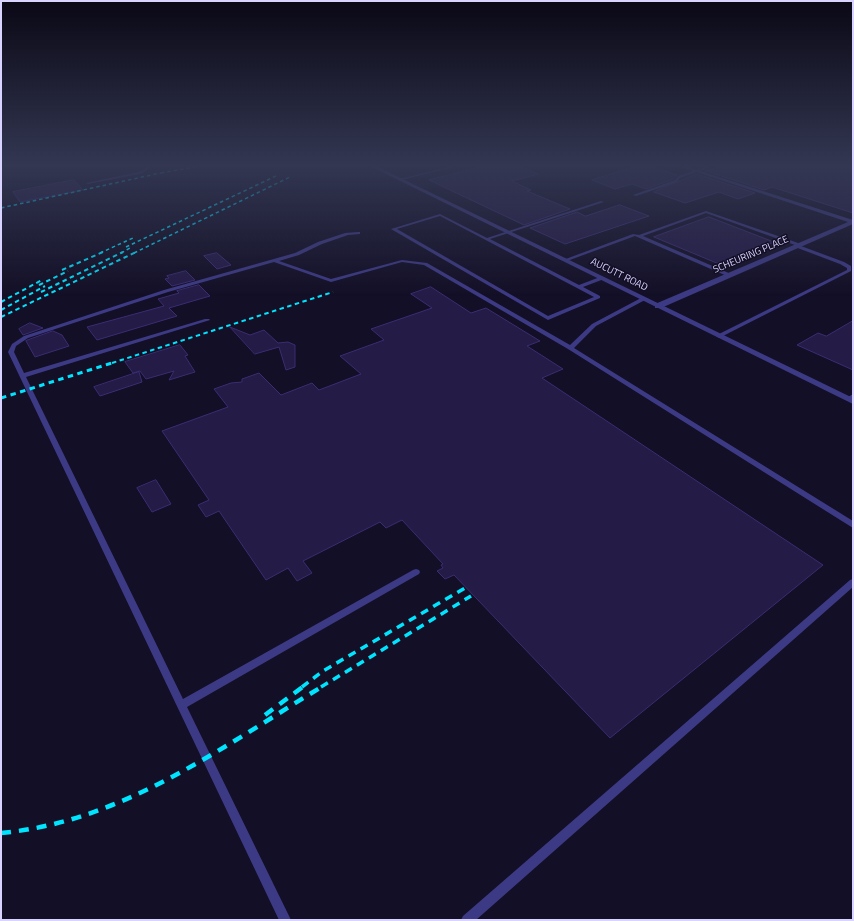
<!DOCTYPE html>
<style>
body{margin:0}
#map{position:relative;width:854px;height:921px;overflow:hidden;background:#130f26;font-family:"Titillium Web",sans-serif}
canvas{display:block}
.frame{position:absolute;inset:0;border:2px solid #d9d4ff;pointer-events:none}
</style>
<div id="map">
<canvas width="854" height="921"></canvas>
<div class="frame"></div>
</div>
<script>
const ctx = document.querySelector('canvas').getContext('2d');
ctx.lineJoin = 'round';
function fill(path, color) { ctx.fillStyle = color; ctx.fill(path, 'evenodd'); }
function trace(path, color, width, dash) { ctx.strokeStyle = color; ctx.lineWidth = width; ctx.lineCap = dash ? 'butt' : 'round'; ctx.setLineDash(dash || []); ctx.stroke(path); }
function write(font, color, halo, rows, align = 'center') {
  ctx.font = font + ' "Titillium Web",sans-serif'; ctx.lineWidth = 3; ctx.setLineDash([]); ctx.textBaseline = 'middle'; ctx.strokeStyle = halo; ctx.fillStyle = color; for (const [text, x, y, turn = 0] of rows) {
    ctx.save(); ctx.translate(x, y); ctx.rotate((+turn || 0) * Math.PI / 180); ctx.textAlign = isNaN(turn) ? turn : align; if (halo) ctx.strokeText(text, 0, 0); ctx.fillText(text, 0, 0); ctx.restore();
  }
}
const building = new Path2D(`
 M 481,167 L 521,167 L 539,174 L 512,181 L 531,190 L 527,191 L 570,209 L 524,225 L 429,180 Z
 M 634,167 L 653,167 L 677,175 L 674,179 L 646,189 L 632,184 L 615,189 L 592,180 Z
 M 721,167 L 853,167 L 853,213 L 772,187 L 764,190 L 706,171 Z
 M 697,174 L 755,193 L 738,199 L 719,192 L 685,203 L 654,192 Z
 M 74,180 L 83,190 L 20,202 L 13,192 Z
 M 620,205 L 649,216 L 565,244 L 530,228 L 577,212 L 585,216 Z
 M 709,217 L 774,242 L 719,264 L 654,237 Z
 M 217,253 L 231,265 L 217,269 L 204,256 Z
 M 186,271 L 195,280 L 172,286 L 165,279 L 169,278 L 167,276 Z
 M 199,285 L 210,296 L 169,308 L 177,316 L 97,340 L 87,327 L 164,306 L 158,299 L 179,293 L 177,291 Z
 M 431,287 L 471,313 L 486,308 L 540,341 L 527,346 L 563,369 L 542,378 L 823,565 L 610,738 L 454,575 L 445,579 L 437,571 L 443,568 L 441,565 L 443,564 L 402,520 L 386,528 L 380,522 L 303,561 L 312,573 L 297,581 L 288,568 L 266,580 L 219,511 L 206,517 L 198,505 L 209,500 L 162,431 L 228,407 L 214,389 L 231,383 L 242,382 L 242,379 L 259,373 L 281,395 L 312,383 L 319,390 L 361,374 L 340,356 L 384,340 L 371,329 L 432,308 L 411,294 Z
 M 853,321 L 853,370 L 797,345 L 818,333 L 826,336 Z
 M 30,323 L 43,328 L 23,335 L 19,329 Z
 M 230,327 L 250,335 L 264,330 L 278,343 L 288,342 L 295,345 L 295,367 L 286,370 L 279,347 L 255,354 Z
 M 53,331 L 62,335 L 69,346 L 35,357 L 26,341 Z
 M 180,345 L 188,355 L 185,356 L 195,372 L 169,380 L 174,371 L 146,379 L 140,371 L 133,373 L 125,362 Z
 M 139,372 L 142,382 L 100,396 L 94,387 Z
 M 156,480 L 171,504 L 152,512 L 137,488 Z`);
fill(building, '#241b47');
trace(building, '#3b2d73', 1);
fill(new Path2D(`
 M 146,167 L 150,167 L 145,172 L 140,174 L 88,184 L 86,183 L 138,172 L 143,170 Z
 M 449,167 L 454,167 L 401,180 L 399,179 Z
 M 706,167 L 711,167 L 680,178 L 677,182 L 672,184 L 636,196 L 633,195 L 675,180 L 678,176 Z
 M 601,201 L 604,202 L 490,239 L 579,285 L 600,277 L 604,277 L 604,279 L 583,287 L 600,296 L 600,298 L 548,320 L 391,229 L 440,214 L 487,238 ZM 440,216 L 577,288 L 594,297 L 548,316 L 397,229 Z
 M 706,211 L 801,244 L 801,246 L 844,262 L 851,266 L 851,271 L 719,338 L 716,336 L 717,335 L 847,270 L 847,268 L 840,264 L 795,247 L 795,245 L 706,213 L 643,236 L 731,274 L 731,276 L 727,276 L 635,236 L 567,261 L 563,260 L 633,234 L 639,235 Z
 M 358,232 L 360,232 L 360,234 L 348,235 L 322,244 L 299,255 L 279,261 L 331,279 L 402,260 L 427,263 L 570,345 L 592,324 L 641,298 L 645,298 L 645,300 L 596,326 L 574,348 L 853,521 L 853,528 L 568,349 L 424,265 L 402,262 L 331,282 L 274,262 L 168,292 L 28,338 L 16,346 L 14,352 L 24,373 L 205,319 L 209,319 L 210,320 L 26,377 L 183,699 L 413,570 L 416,569 L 419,570 L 420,572 L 419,574 L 187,707 L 291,920 L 279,920 L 8,352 L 12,344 L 24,336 L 164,290 L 295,253 L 318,242 L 345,233 Z
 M 853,394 L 853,399 L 848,401 L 846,400 L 845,399 Z
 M 853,579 L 853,587 L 476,920 L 461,920 L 463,916 L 850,580 Z`), '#3d3a85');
fill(new Path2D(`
 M 681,167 L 688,167 L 853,220 L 853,224 L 661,308 L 655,308 L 655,304 L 848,222 Z`), '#3d3a85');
fill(new Path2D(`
 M 372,167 L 378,167 L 853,398 L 853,404 Z`), '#3d3a85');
trace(new Path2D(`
 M 161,173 L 194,167
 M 1,208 L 165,172
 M 126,247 L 278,175
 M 100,253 L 133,238
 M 121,253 L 132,247
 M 134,253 L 290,177`), '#00e5ff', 1.5, [3.5, 3]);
trace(new Path2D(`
 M 62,270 L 103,252
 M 39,285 L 68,271
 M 41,292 L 123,252
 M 1,302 L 42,280
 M 1,310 L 45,286
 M 1,317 L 136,252
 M 112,363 L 333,292`), '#00e5ff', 2, [4.5, 3.5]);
trace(new Path2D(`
 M 1,398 L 115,362`), '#00e5ff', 3, [5.5, 4.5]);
trace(new Path2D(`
 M 302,687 L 323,671 L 465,588
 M 321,687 L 471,596`), '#00e5ff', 3.5, [8, 6]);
trace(new Path2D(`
 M 265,715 L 304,686
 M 1,833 C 122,822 222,747 323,686`), '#00e5ff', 4.5, [10, 8]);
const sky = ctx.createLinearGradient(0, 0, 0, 296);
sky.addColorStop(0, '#0a0815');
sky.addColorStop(0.56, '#333752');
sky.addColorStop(1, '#33375200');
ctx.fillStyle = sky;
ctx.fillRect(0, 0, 854, 296);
write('10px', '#d9d4ff', '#130f26', [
 ["SCHEURING PLACE",751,255,-23],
 ["AUCUTT ROAD",619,275,26]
]);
</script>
